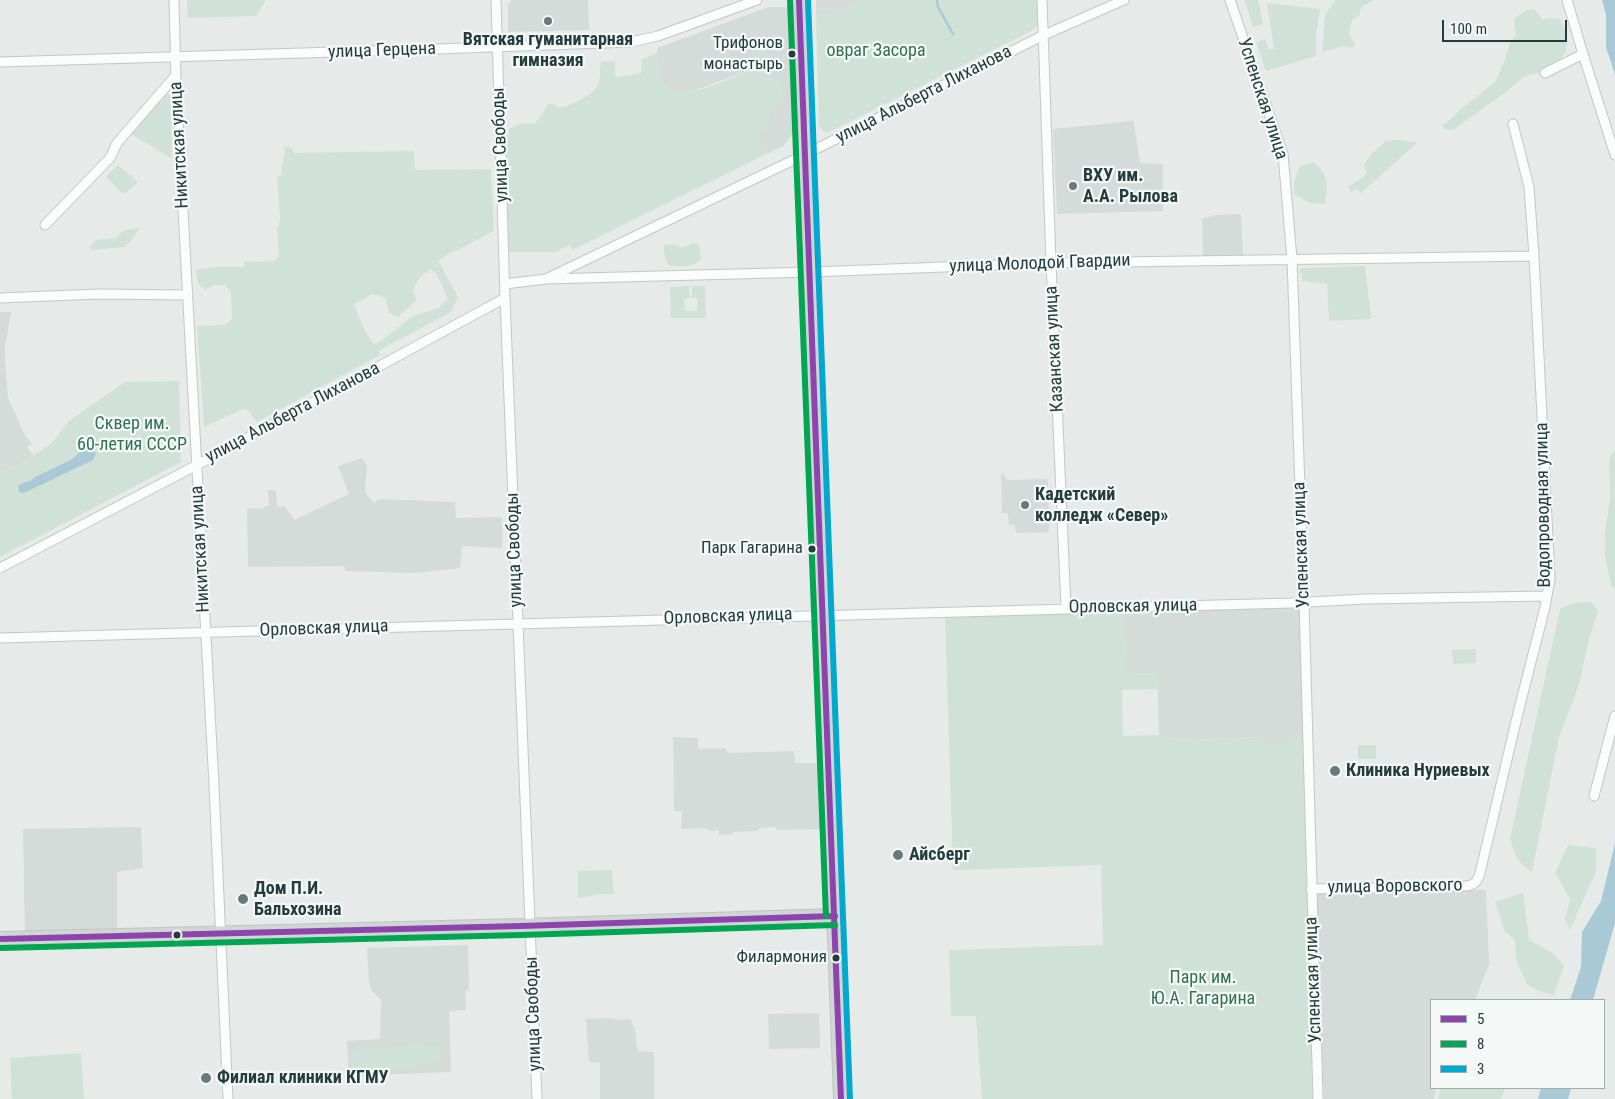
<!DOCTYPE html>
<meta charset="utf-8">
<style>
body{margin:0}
#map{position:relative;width:1615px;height:1099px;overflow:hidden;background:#e6eae9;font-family:"Roboto Condensed",sans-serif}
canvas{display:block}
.legend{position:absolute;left:1430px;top:999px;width:175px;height:90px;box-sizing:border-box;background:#f4f9f7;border:1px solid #a1aeab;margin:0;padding:6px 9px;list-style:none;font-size:15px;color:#243d3a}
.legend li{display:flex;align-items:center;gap:10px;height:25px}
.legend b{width:25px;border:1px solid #a1aeab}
.scale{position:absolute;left:1442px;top:20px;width:125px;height:22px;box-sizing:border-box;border:2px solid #243d3a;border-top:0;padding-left:6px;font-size:15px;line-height:18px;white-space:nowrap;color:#243d3a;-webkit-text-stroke:4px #f4f9f7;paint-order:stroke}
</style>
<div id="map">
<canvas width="1615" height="1099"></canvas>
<ul class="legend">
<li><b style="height:6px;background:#8e44ad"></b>5</li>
<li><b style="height:6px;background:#00a651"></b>8</li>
<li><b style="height:6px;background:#00a9ce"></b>3</li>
</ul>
<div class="scale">100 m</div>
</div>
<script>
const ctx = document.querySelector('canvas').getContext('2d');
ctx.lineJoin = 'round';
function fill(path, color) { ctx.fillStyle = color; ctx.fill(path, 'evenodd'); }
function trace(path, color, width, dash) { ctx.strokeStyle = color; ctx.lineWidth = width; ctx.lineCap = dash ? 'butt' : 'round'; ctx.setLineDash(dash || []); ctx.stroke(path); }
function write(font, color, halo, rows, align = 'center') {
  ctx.font = font + ' "Roboto Condensed",sans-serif'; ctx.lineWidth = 4.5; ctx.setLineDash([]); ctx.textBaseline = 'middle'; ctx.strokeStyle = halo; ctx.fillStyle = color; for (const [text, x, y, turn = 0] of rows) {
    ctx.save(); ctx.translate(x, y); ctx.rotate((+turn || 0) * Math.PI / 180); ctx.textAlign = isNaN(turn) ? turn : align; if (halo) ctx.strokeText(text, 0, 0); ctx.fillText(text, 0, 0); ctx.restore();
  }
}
fill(new Path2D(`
 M 511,0 L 588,0 L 589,30 L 508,32 L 508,3 L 511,2 Z
 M 816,0 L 862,0 L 835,15 L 816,14 Z
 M 769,7 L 785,7 L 789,11 L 793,133 L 783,146 L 766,154 L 758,138 L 766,73 L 763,40 L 750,40 L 754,61 L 751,69 L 691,92 L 670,92 L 660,81 L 657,48 Z
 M 1133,121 L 1134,123 L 1140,163 L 1163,164 L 1163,211 L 1057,214 L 1053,129 Z
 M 1241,214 L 1243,257 L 1203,257 L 1202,219 L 1214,215 Z
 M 0,312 L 11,312 L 5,346 L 5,362 L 8,397 L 24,434 L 32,444 L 27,446 L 33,455 L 33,456 L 21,464 L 0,472 Z
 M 362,458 L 367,466 L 365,486 L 366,494 L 374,503 L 379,499 L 455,502 L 456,518 L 502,517 L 502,548 L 462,546 L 460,568 L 415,573 L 345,571 L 345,566 L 248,567 L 247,508 L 260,509 L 269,505 L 268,490 L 276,490 L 277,507 L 285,506 L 294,520 L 349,494 L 338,466 Z
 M 1001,472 L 1008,480 L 1048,479 L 1049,532 L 1016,533 L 1015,525 L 1009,525 L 1008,513 L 1002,513 Z
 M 1293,605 L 1300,611 L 1303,737 L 1287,737 L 1287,743 L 1263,743 L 1262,737 L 1181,740 L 1159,735 L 1157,673 L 1125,674 L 1124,610 Z
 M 673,737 L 698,738 L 698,749 L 726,748 L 727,753 L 794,751 L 795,763 L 819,763 L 821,829 L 777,830 L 776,827 L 759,828 L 759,831 L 733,832 L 732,834 L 719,835 L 718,830 L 709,831 L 706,828 L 681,829 L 682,811 L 674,811 Z
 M 141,827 L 143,868 L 117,872 L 117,930 L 25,933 L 23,829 Z
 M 1486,890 L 1489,965 L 1475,1000 L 1431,1000 L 1431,1088 L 1436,1088 L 1434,1099 L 1324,1099 L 1315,898 L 1317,895 L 1320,893 Z
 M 468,945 L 469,990 L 465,991 L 466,1010 L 449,1011 L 451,1072 L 349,1076 L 347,1041 L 380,1039 L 381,1000 L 372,991 L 369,983 L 367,948 Z
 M 819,1013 L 820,1048 L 769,1049 L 768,1014 Z
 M 610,1018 L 617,1020 L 630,1019 L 635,1029 L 637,1051 L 654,1052 L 654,1099 L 600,1099 L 600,1063 L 589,1062 L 586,1019 Z`), '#d4dbd9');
fill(new Path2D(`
 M 187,0 L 266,0 L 256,16 L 186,18 L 188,14 Z
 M 862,0 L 1037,0 L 1038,24 L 1031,31 L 829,132 C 823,132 821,131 819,125 L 816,14 L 835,15 Z
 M 1245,0 L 1258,0 L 1263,24 L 1253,27 Z
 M 1335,0 L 1374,0 L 1362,6 L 1359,15 L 1352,20 L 1349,34 L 1355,44 L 1352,48 L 1343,46 L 1322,52 L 1325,16 Z
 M 1267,3 L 1320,9 L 1316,36 L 1316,56 L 1266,71 L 1256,42 L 1266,39 L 1268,49 L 1274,49 Z
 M 1533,9 L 1538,13 L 1542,20 L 1551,18 L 1560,19 L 1567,34 L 1566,52 L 1557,63 L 1538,73 L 1523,77 L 1510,89 L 1453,130 L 1446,130 L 1443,126 L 1460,110 L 1495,82 L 1505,60 L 1510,42 L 1516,35 L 1514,19 L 1525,11 Z
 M 755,37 L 759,37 L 763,40 L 766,73 L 770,78 L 779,80 C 787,95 781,98 770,110 L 771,119 L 758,138 L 766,154 L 573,250 L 569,245 L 556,252 L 508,252 L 505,136 L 509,135 L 509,129 L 520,124 L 536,123 L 548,104 L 554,104 L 560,108 C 572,104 595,96 599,82 C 600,76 600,69 601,62 L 615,61 L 615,77 L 632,75 L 641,73 L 642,59 L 658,53 C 659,61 658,73 662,80 C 665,84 671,91 677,91 C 699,95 730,78 751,69 L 754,61 L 750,40 Z
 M 168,94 L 171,96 L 172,159 L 130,133 L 163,96 Z
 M 1398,140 L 1408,141 L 1417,143 L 1361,193 L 1356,189 L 1351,192 L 1348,187 L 1366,175 L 1367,172 L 1364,165 L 1371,154 L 1386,141 Z
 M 285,147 L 290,147 L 294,153 L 414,151 L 415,170 L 491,169 L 494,231 L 438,260 L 458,297 L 451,312 L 378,351 L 380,355 L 257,422 L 248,410 L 243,409 L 204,427 L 197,326 L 225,325 L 232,319 L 231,292 L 225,285 L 215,285 L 205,290 C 198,284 195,279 197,270 C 211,266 226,267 241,267 L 244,267 L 244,262 L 274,261 L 279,257 L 277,228 L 280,221 L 277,176 L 281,175 ZM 431,269 L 437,274 L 448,299 L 439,308 L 413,316 L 378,343 L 373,344 L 363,327 L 354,304 L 373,294 L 385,298 L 389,313 L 398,317 L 417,300 L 413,292 C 416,281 421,275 431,269 Z
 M 1314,162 C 1329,177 1328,184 1325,204 L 1310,203 L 1294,194 L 1294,182 L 1299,167 Z
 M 118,165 L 138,182 L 126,193 L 121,192 L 106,176 Z
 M 140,228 L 129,243 L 125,244 L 126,247 L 92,250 L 90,246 L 96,240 L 117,238 C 121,229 130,229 140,228 Z
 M 693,243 L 697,243 L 699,246 L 701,259 C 693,268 681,266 671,266 C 664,263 664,253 664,246 C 671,243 676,245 682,248 Z
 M 1365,266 L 1371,319 L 1329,321 L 1327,284 L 1302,281 L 1302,275 L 1299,272 L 1301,268 L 1304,268 Z
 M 689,286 L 690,298 L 684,299 L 685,311 L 697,311 L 697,298 L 692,298 L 692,286 L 705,286 L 706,318 L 671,318 L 670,287 Z
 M 179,381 L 181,462 L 0,557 L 0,472 L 21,464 L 52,443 L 69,421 L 125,382 Z
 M 1615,450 L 1615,589 L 1611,585 L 1605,556 L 1605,533 L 1610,497 L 1609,467 L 1610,457 Z
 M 1591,602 L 1598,611 L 1588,643 L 1579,685 L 1559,737 L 1532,872 C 1518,864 1514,853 1510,839 L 1560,609 L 1573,603 Z
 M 1124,610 L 1125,674 L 1157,673 L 1158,689 L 1122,690 L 1123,736 L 1159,735 L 1181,740 L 1263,737 L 1263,743 L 1287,743 L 1287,737 L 1303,737 L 1315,1099 L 982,1099 L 976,1016 L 951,1016 L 949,950 L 1103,945 L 1101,865 L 953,870 L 945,615 Z
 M 1476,649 L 1476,663 L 1453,664 L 1452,650 Z
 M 1358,745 L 1376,745 L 1376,759 L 1358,759 Z
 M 1568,845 L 1596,848 L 1596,871 L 1570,930 L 1565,919 L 1570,899 L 1555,873 Z
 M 612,870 L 614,894 L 601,894 L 578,898 L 578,871 Z
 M 1523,893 L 1529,940 L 1552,953 L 1564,965 L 1554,995 L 1539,991 L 1527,984 L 1516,960 L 1515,940 L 1505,932 L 1495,902 Z
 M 413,1045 L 438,1046 L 441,1050 L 441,1059 C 432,1071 367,1071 353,1067 L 351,1060 L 352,1053 L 360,1049 Z
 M 81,1053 L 84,1099 L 12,1099 L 10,1058 Z
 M 1441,1088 L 1505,1088 L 1501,1099 L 1438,1099 Z`), '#d0e2d8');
fill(new Path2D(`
 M 1602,0 L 1615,0 L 1615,75 L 1606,47 L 1606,15 Z
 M 87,446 L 96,454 L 93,460 L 28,491 L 23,493 L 19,492 L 18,486 C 24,481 30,483 35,477 L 71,460 Z
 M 1615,843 L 1615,923 L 1593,1000 L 1570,1000 L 1581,967 L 1582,932 L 1601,901 Z
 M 1541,1088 L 1571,1088 L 1568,1099 L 1538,1099 Z`), '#a9c9d6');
trace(new Path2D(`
 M 937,0 L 938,7 L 953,34`), '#a9c9d6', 2.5);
const street = new Path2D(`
 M 174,0 L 176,80 L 214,785 L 228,1099
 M 496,0 L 505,298 L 537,1099
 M 1042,0 L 1051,263 L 1066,608
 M 1230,0 L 1283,154 L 1292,259 L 1304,602 L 1318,1099
 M 1567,0 L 1583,54 L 1615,155
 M 0,62 L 437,49 L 631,42 L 658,36 L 757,0
 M 1545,73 L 1583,54
 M 45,225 L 110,158 L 117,143 L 176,75
 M 546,279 L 811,272 L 1051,263 L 1534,256
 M 505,284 L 546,279 L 806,154 L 1044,35 L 1124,0
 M 0,298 L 99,294 L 188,295
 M 0,568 L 197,465 L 505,298
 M 0,638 L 1291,603 L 1365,599 L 1547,596
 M 1594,796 L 1615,716
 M 1311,889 L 1466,886 C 1475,885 1478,881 1480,873 L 1519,709 L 1545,607 L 1550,579 L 1534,256 L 1529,187 L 1513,124`);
const primary = new Path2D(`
 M 799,0 L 806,154 L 841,1099
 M 0,939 L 521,926 L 835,916`);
trace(street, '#c3c7c6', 11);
trace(primary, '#bec6c4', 16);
trace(street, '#fbfcfc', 9);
trace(primary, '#cfd6d5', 14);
trace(new Path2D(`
 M 799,0 L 841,1099
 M 0,939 L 521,926 L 835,916`), '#8e44ad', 6);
trace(new Path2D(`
 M 790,0 L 826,916
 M 0,948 L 521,935 L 835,925`), '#00a651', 6);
trace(new Path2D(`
 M 808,0 L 850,1099`), '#00a9ce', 6);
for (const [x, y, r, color] of [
 [548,21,5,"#687a77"],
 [792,54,4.5,"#243d3a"],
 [1073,186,5,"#687a77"],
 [1025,505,5,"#687a77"],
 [812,549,4.5,"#243d3a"],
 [1335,771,6,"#687a77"],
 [898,855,6,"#687a77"],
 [243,899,6,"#687a77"],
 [177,935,4.5,"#243d3a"],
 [836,958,4.5,"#243d3a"],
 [206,1078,6,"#687a77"]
]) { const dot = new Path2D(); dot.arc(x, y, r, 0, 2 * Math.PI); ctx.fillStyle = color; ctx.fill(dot); trace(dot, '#f4f9f7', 2); }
write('17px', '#243d3a', '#f4f9f7', [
 ["Трифонов",783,44],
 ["монастырь",783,65],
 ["Парк Гагарина",803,549],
 ["Филармония",827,958]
], 'right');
write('bold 18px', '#243d3a', '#f4f9f7', [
 ["Вятская гуманитарная",548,40,"center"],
 ["гимназия",548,61,"center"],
 ["ВХУ им.",1083,176],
 ["А.А. Рылова",1083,197],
 ["Кадетский",1035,495],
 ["колледж «Север»",1035,516],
 ["Клиника Нуриевых",1346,771],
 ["Айсберг",909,855],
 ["Дом П.И.",254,889],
 ["Бальхозина",254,910],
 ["Филиал клиники КГМУ",217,1078]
], 'left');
write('18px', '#243d3a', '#f4f9f7', [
 ["улица Герцена",382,51,-2],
 ["улица Альберта Лиханова",924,95,-27],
 ["Успенская улица",1262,99,72],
 ["Никитская улица",180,145,-93],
 ["улица Свободы",501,145,-92],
 ["улица Молодой Гвардии",1040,264,-2],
 ["Казанская улица",1055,349,-93],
 ["улица Альберта Лиханова",293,413,-28],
 ["Водопроводная улица",1544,505,-91],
 ["Успенская улица",1302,545,-92],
 ["Никитская улица",201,549,-93],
 ["улица Свободы",515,550,-92],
 ["Орловская улица",1133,607,-1],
 ["Орловская улица",728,617,-2],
 ["Орловская улица",324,629,-2],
 ["улица Воровского",1395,887,-1],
 ["Успенская улица",1314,980,-92],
 ["улица Свободы",534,1014,-92]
]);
write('18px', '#307253', '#f4f9f7', [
 ["овраг Засора",876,51],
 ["Сквер им.",132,424],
 ["60-летия СССР",132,445],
 ["Парк им.",1203,978],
 ["Ю.А. Гагарина",1203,999]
]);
</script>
